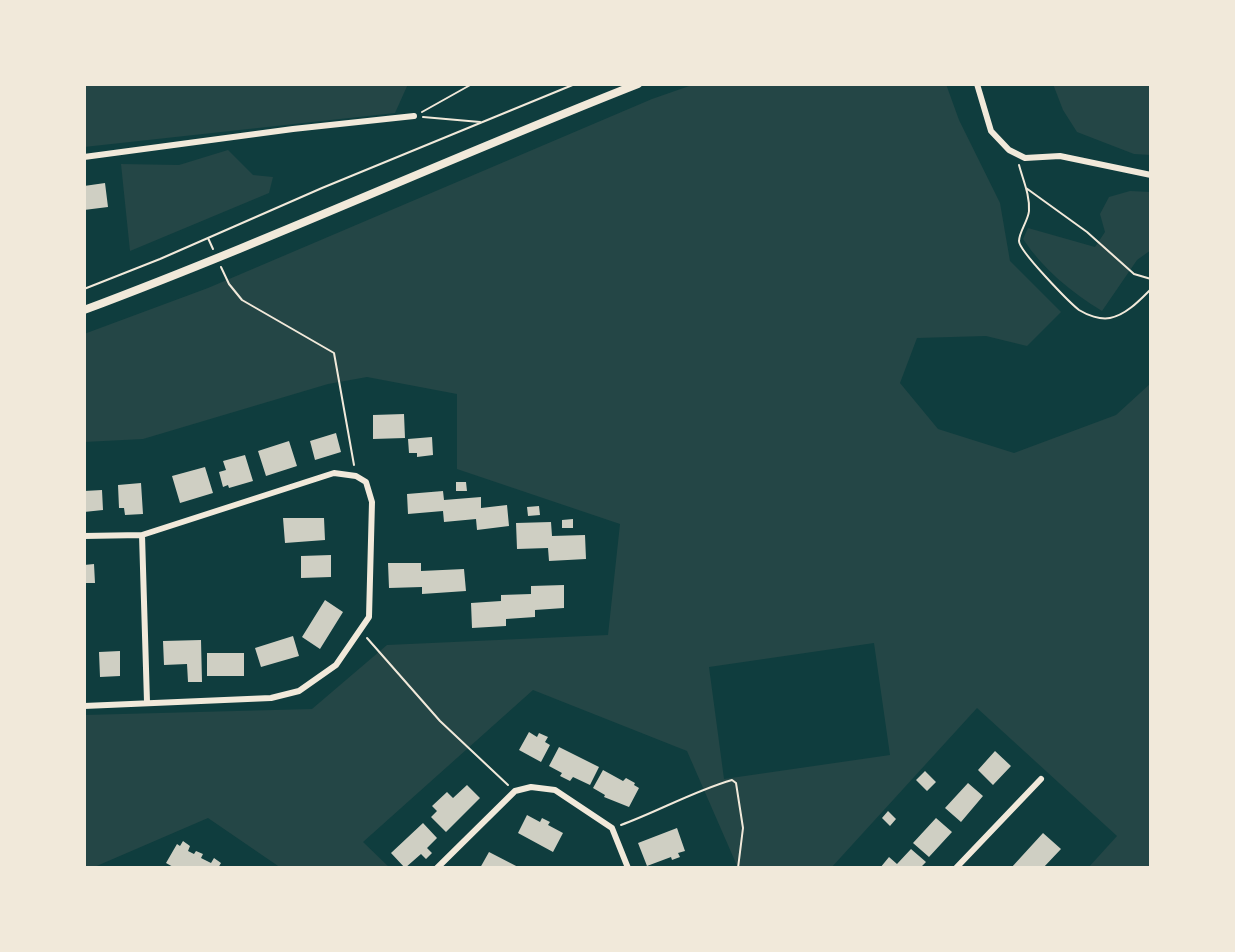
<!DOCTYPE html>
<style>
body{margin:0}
#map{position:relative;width:1235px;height:952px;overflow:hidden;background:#0f3d3e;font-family:"Fira Sans Condensed",sans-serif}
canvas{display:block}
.frame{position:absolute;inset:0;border:86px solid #f1e9da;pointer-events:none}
</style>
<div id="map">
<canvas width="1235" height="952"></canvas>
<div class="frame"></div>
</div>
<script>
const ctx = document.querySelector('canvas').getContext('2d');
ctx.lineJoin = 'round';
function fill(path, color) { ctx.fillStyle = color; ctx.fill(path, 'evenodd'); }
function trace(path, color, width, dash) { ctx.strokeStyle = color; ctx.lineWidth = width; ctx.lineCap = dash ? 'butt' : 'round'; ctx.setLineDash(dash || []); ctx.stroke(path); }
fill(new Path2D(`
 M 84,84 L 408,84 L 395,113 L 84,147 Z
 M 695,84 L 946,84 L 959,120 L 1000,203 L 1010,261 L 1061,312 L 1027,346 L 986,336 L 917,338 L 900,383 L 938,429 L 1014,453 L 1116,415 L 1151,383 L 1151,868 L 1088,868 L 1117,836 L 977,708 L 831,868 L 738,868 L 687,751 L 533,690 L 363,842 L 390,868 L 281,868 L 208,818 L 92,868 L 84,868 L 84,715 L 312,709 L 387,645 L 608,635 L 620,524 L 457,469 L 457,394 L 367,377 L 328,384 L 143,439 L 84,442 L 84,334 L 208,288 L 652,99 ZM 874,643 L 890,755 L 724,779 L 709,667 Z
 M 1053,84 L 1151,84 L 1151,155 L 1134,154 L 1077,132 L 1063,110 Z
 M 228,150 L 253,175 L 273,177 L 269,193 L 130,251 L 121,164 L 179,165 Z
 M 1130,191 L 1151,192 L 1151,250 L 1137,260 L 1102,311 C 1071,292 1043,269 1023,239 L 1028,228 L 1095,247 L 1105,232 L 1100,214 L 1109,197 Z`), '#244646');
fill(new Path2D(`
 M 105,183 L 108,207 L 84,210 L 84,186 Z
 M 404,414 L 405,438 L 373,439 L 373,415 Z
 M 336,433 L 341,452 L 315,460 L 310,441 Z
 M 432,437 L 433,455 L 417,457 L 417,453 L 409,453 L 408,439 Z
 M 289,441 L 297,466 L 266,476 L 258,451 Z
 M 245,455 L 253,481 L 229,488 L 228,485 L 223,487 L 219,472 L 226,470 L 223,461 Z
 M 205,467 L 213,493 L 180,503 L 172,476 Z
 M 456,482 L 466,482 L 467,491 L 456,491 Z
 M 141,483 L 143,514 L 125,515 L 124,508 L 119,508 L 118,485 Z
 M 102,490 L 103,510 L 84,512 L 84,491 Z
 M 443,491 L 444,500 L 481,497 L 481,508 L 507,505 L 509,526 L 477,530 L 476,519 L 444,522 L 443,511 L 408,514 L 407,494 Z
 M 539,506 L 540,515 L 528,516 L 527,507 Z
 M 283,518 L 324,518 L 325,540 L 285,543 Z
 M 573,519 L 573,528 L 562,528 L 562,520 Z
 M 551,522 L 552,536 L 585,535 L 586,559 L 549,561 L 548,548 L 517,549 L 516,523 Z
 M 331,555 L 331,577 L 301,578 L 301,556 Z
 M 388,563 L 421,563 L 421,571 L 464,569 L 466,591 L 422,594 L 422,587 L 389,588 Z
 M 94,564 L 95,583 L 84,583 L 84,565 Z
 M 564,585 L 564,608 L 535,610 L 535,617 L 506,619 L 506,626 L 472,628 L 471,603 L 501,601 L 501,595 L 531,594 L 531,586 Z
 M 325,600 L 343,612 L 320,649 L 302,637 Z
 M 293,636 L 299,656 L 261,667 L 255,648 Z
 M 201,640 L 202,682 L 188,682 L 187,664 L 164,665 L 163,641 Z
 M 120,651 L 120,676 L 100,677 L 99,652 Z
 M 207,653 L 244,653 L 244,676 L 207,676 Z
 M 529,732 L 537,737 L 539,733 L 548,737 L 545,742 L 550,745 L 541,762 L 519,750 Z
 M 559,747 L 599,767 L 590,785 L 573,777 L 570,781 L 560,776 L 562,773 L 549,766 Z
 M 995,751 L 1011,766 L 993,785 L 978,770 Z
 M 603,770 L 623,781 L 626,778 L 635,783 L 634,785 L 639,788 L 629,807 L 604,797 L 605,795 L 593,788 Z
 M 925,771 L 936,782 L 927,791 L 916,780 Z
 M 968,783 L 983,796 L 961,822 L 945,808 Z
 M 467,785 L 480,798 L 446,832 L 431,817 L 437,811 L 432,806 L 447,792 L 453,798 Z
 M 888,811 L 896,819 L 890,826 L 882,818 Z
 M 527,815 L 540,822 L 542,818 L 550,822 L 548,825 L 563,833 L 553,852 L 518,833 Z
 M 936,818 L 952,832 L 929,857 L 913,843 Z
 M 423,823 L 437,838 L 427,848 L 432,853 L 426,859 L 421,854 L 405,868 L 391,853 Z
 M 677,828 L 685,851 L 678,853 L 680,857 L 672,860 L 671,857 L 647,866 L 638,843 Z
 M 1043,833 L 1061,849 L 1043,868 L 1011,868 Z
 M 183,841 L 190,846 L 188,851 L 194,854 L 196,851 L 203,854 L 201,858 L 211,863 L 214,858 L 221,863 L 218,868 L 175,868 L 166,863 L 177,844 L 180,846 Z
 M 911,849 L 926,862 L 920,868 L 880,868 L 889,857 L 897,864 Z
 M 489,852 L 520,868 L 480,868 Z`), '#cfcfc3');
trace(new Path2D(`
 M 422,112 L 472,84
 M 423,117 L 480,122
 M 1019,165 C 1023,180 1030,195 1029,211 C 1028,221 1019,232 1019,241 C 1019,251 1069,302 1079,310 C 1087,315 1100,320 1110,318 C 1126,315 1140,300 1151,289
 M 1026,188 L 1087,232 L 1134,274 L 1151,279
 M 208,238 L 213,249
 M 221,267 L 229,284 L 242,300 L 334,353 L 354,465
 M 84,289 L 160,259 L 322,188 L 575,84
 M 367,638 L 440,721 L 508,785
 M 621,825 C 659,811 694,791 732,780 L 736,783 L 743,828 L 738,868`), '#f1e9da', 2);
trace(new Path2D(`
 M 977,84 L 991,131 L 1009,150 L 1025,158 L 1060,156 L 1151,175
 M 84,157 L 293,129 L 414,116
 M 84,536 L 142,535
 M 84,706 L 271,698 L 299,691 L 336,665 L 369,617 L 372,502 L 366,482 L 356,476 L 334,473 L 142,535 L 147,702
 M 437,868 L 515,791 L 531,787 L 555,790 L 612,828 L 628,868
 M 956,868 L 1041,779`), '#f1e9da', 6);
trace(new Path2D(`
 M 84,310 C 271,240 452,157 638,84`), '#f1e9da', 8);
</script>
